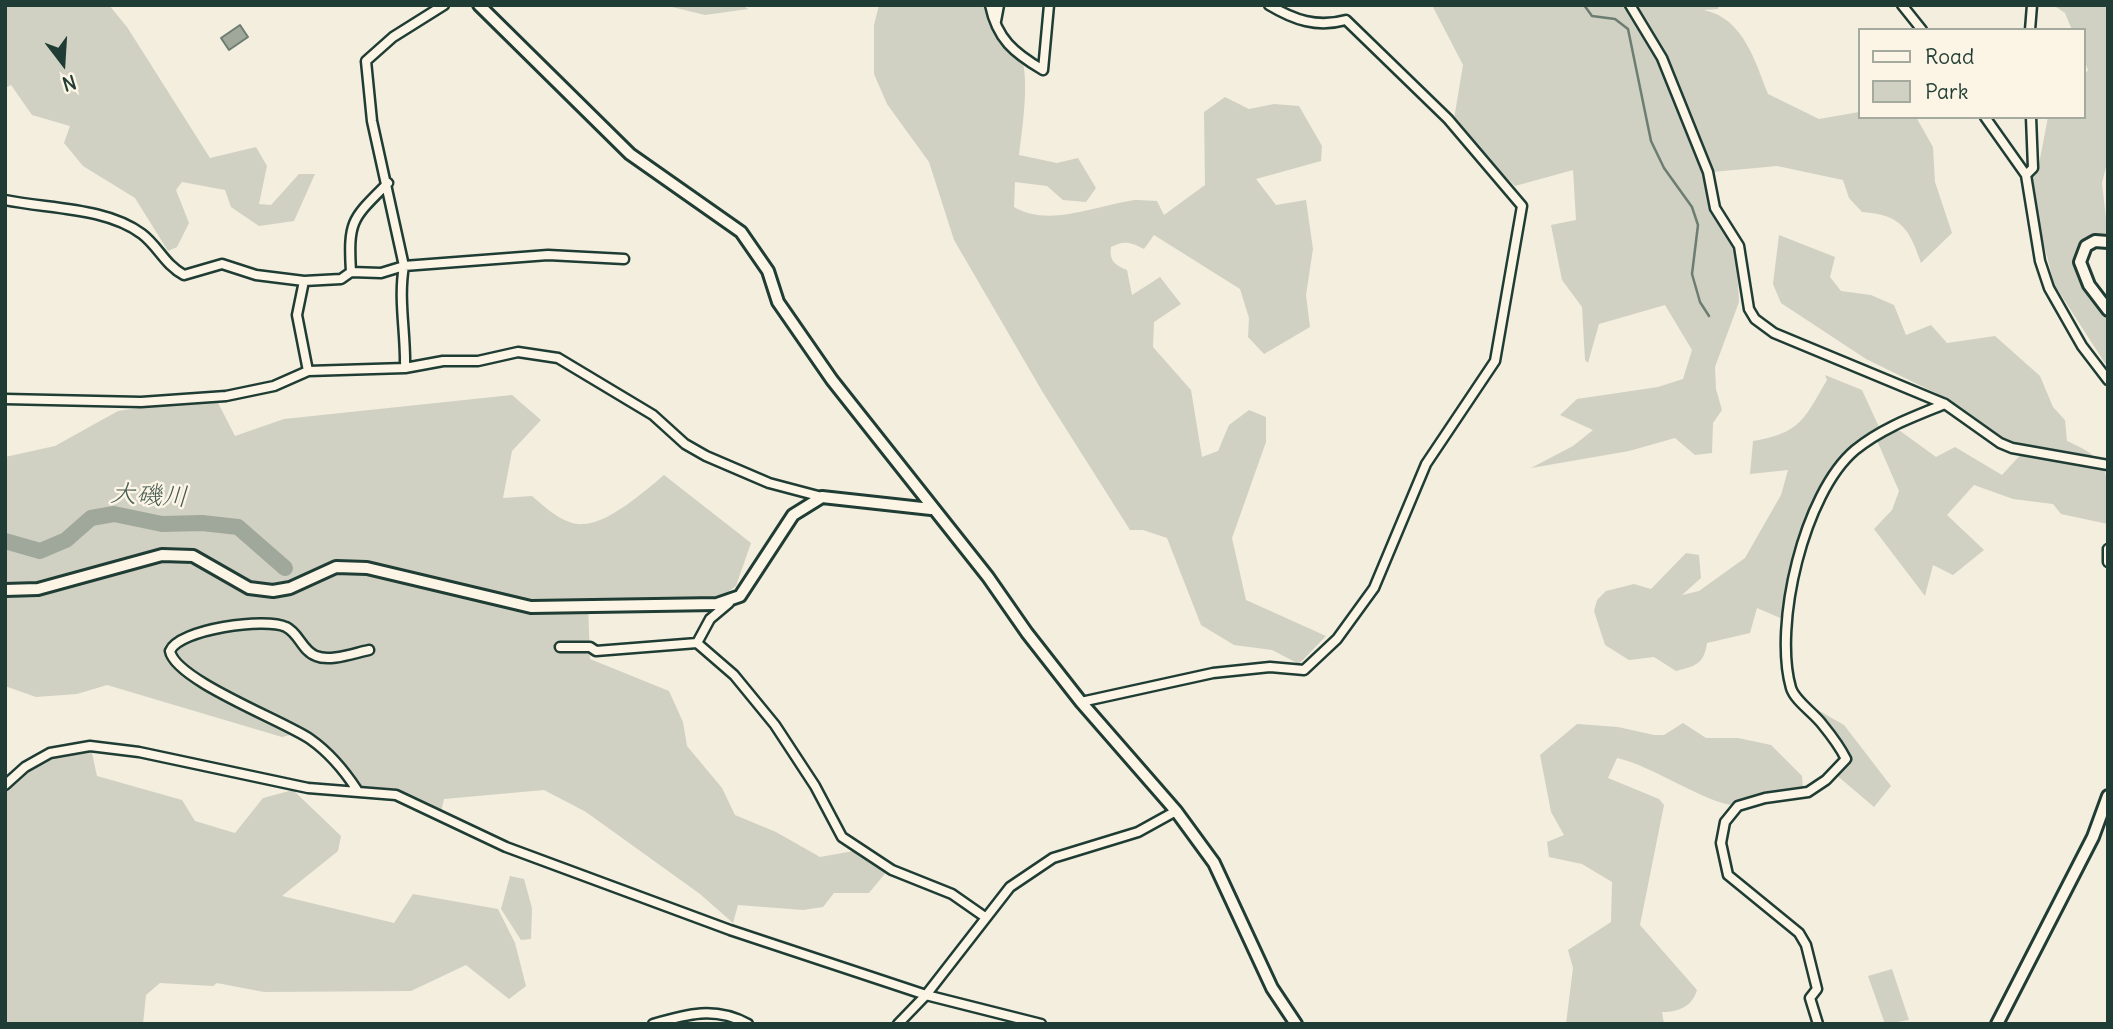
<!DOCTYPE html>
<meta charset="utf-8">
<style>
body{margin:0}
#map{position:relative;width:2113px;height:1029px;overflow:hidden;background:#f3eede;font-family:Delius,sans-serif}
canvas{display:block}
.frame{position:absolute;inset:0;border:7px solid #1f3d34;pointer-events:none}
.legend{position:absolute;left:1858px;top:28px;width:228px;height:91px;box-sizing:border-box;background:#fcf5e5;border:2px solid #a4ab9e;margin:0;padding:9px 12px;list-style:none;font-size:21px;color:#1f3d34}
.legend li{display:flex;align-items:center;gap:14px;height:35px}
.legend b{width:35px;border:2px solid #a4ab9e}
.north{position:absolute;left:28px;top:28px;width:70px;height:70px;-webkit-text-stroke:5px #fcf5e5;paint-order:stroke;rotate:163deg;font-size:19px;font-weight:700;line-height:28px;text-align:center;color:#1f3d34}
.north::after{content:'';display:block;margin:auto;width:24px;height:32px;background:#1f3d34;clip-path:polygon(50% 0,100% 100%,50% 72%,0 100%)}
</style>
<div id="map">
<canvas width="2113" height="1029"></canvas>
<div class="frame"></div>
<ul class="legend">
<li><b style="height:9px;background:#fcf5e5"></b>Road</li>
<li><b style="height:19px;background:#d0d1c2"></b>Park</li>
</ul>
<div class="north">N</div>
</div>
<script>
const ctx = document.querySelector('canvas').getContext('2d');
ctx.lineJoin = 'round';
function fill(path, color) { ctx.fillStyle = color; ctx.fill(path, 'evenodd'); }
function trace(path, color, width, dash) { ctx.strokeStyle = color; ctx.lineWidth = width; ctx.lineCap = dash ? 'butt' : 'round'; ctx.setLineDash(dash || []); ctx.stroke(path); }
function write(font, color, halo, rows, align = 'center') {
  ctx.font = font + ' Delius,"Klee One",sans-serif'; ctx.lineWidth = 5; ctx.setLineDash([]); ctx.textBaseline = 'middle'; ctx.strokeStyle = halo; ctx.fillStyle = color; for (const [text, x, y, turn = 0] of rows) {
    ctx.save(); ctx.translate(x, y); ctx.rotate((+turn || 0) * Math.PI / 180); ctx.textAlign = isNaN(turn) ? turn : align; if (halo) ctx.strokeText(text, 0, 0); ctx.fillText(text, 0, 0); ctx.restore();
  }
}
fill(new Path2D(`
 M 5,5 L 109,5 L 127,27 L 210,158 L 256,147 L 267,166 L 259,204 L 271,205 L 299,174 L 315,174 L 294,221 L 259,226 L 231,207 L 225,190 L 182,182 L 176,190 L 189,223 L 177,247 L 168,251 L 135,198 L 83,166 L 64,143 L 70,126 L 32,115 L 11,85 L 5,88 Z
 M 664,5 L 742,5 L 748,9 L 705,15 Z
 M 879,5 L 991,5 C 994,28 1014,37 1021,56 C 1030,80 1022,130 1019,155 L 1057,163 L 1078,158 L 1096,188 L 1086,202 L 1063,200 L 1047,186 L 1015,182 L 1014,207 C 1047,227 1093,207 1129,201 C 1137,199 1148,201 1157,201 L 1164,215 L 1205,185 L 1204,112 L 1225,97 L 1249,109 L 1274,104 L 1299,106 L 1322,146 L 1321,161 L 1256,179 L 1276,205 L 1306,200 L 1313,249 L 1306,295 L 1310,327 L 1264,354 L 1248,337 L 1249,318 L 1240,289 L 1154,235 L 1144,249 C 1131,242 1124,240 1111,247 C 1109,261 1115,265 1127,270 L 1132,295 L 1160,277 L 1181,304 L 1154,322 L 1153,347 L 1191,390 L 1202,457 L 1218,451 L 1229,425 L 1249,410 L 1266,417 L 1266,442 L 1232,538 L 1246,600 L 1326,636 L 1299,664 L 1272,650 L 1234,645 L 1201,625 L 1167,538 L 1143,530 L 1130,530 L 1042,391 L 954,240 L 929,162 L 887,104 L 874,74 L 874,25 Z
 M 1438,5 L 1719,5 L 1718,9 L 1704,10 C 1743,18 1755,61 1768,94 L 1819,119 L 1859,112 L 1859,117 L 1916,117 L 1933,147 L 1935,182 L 1952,233 L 1921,263 C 1909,228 1901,215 1862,212 L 1849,198 L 1843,180 L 1777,166 L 1712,172 L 1692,137 L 1712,211 L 1736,249 L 1739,302 L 1715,367 L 1716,389 L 1722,410 L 1713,423 L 1712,453 L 1695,455 L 1675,438 L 1629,451 L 1531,468 L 1573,446 L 1593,430 L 1560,415 L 1577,399 L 1658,387 L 1683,379 L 1692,350 L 1665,305 L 1599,324 L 1588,363 L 1585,360 L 1582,307 L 1562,280 L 1551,225 L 1576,220 L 1573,170 L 1515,186 L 1453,125 L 1463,65 L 1433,7 Z
 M 2053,5 L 2108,5 L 2108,159 L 2102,183 L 2108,236 L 2079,243 L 2073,262 L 2088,294 L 2108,319 L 2108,368 L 2054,284 L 2028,182 L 2038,169 L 2048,117 L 2083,117 L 2083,76 L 2088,70 L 2083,58 L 2083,30 L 2072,30 L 2065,13 Z
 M 1779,235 L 1835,257 L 1830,277 L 1841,291 L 1871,295 L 1894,305 L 1906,335 L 1931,325 L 1947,343 L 1995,336 L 2040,376 L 2053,407 L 2065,420 L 2067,441 C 2113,461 2108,474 2108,524 L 2061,514 L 2053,504 L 2013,499 L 1974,485 L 1947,515 L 1984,550 L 1953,575 L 1933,565 L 1925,596 L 1874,529 L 1892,510 L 1899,491 L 1875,436 L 1892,425 L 1936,457 L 1955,447 L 2002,475 L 2023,452 L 1948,399 L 1866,359 L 1781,303 L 1773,284 Z
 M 1825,375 L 1862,390 L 1879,427 C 1818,479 1788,540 1785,620 L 1757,608 L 1750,633 L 1707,643 C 1704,664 1696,666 1676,671 L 1654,657 L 1629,660 L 1605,645 L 1594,611 L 1597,600 L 1606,591 L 1634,584 L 1651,589 L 1686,553 L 1699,555 L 1701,578 L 1682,595 L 1699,591 L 1745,558 L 1781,495 L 1788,470 L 1750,474 L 1753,441 C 1801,433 1804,419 1827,380 Z
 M 512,395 L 541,420 L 512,451 L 503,498 L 532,496 C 546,508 565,526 584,524 C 609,523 645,491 664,475 L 751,543 L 736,586 L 721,597 L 588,605 L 590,659 L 669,691 L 683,722 L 687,746 L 722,788 L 735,815 L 776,832 L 820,857 L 859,850 L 892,865 L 869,893 L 834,893 L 823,907 L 803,910 L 738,905 L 733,923 L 700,894 L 586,812 L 544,790 L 444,799 L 441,812 L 354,785 L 302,732 L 282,737 L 107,685 L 77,694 L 36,697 L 5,686 L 5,457 L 55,446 L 118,411 L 215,397 L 235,436 L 284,419 Z
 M 1800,700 L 1844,725 L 1891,786 L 1874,807 L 1834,773 L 1846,759 Z
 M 1683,723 L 1706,738 L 1738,738 L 1771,745 L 1802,776 L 1803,788 C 1782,793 1755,805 1734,805 C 1707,804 1651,765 1617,758 L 1608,778 L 1659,799 L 1664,805 L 1640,925 L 1697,990 C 1692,1007 1678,1012 1662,1012 L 1664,1024 L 1566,1024 L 1573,968 L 1568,950 L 1611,922 L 1612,882 L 1582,864 L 1549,857 L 1547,842 L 1564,835 L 1551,812 L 1540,755 L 1577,724 L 1618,727 L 1654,735 L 1664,735 Z
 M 90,744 L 97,776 L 182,800 L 195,821 L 235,833 L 263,798 L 293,790 L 341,836 L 338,851 L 282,896 L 394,923 L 413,894 L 498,909 L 515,943 L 526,986 L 509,999 L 466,965 L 411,991 L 264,992 L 217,983 L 213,986 L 160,983 L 146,995 L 143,1024 L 5,1024 L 5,786 L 37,761 Z
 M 510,876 L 524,879 L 532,908 L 531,939 L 521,940 L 501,909 Z
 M 1892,969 L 1909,1020 L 1885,1024 L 1868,976 Z`), '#d0d1c2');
const water = new Path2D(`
 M 240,25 L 248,37 L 229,50 L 221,38 Z`);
fill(water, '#a0a89b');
trace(water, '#6c7d72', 2);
trace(new Path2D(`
 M 1584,5 L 1592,16 L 1615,19 L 1628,29 L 1651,141 L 1664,168 L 1692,207 L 1698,225 L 1692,274 L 1700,302 L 1709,316`), '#6c7d72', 2.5);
trace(new Path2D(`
 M 5,541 L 40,551 L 66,540 L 91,518 L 114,514 L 162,524 L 202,523 L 238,527 L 285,568`), '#a0a89b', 16);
const minor = new Path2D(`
 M 990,5 C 997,39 1014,53 1043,70 L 1049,5
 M 1630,5 L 1662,58 L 1708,172 L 1715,208 L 1739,246 L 1749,309 L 1755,319 L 1774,333 L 1945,404 L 2000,443 L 2012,448 L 2108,465
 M 1902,5 L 1922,30
 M 996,21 L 999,5
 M 2030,30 L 2032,5
 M 1985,117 L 2026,175 L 2040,261 L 2049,288 L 2082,346 L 2108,380
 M 2026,175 L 2033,168 L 2031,117
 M 5,200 C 48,209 106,207 142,234 C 158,246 165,265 184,275 L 222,264 L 256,275 L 304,281 L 341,279 L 351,272 L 381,273 L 404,266 L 548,255 L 624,259
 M 351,272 C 348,220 352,219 388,183
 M 304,281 L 297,315 L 308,371
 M 405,368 C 406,333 398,300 404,266 L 372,121 L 366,61 L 393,37 L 444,5
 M 5,399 L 141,402 L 226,396 L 274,386 L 308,371 L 405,368 L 443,361 L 478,361 L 518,352 L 558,358 L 653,415 L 685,444 L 706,456 L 769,483 L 822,497
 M 2108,549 L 2108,562
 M 697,643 L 710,619 L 729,603
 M 560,647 L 590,647 L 596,651 L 697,643 L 734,675 L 775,725 L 815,786 L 842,837 L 892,870 L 952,894 L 985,917
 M 1081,702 L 1213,673 L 1270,667 L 1304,670 L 1337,639 L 1374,588 L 1426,464 L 1495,361 L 1522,206 L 1448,119 L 1346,20 C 1317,28 1294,20 1269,5
 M 5,785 L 25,767 L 50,753 L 90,746 L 139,752 L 308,788 L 396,795 L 506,847 L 730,930 L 926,995 L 1041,1024
 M 357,790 C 344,770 330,753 310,739 C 284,721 175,680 170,651 C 179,629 266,617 286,627 C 299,633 302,651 316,656 C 330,662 354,653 369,650
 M 653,1024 C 687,1014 715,1006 748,1024
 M 898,1024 L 926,995 L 1010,887 L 1053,858 L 1138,832 L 1176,811
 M 1818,1024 L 1810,998 L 1817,989 L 1806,945 L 1799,933 L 1728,875 L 1721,843 L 1725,822 L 1738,806 L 1765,798 L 1808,792 L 1826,780 L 1846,759 C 1840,747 1831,735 1822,724 C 1814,713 1795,701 1791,688 C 1773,625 1804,493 1855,450 C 1882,428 1913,417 1945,404`);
const tertiary = new Path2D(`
 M 479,5 L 630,154 L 741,232 L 768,271 L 778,302 L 832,380 L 988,577 L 1027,633 L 1081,702 L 1176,811 L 1214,863 L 1272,988 L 1296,1024
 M 2108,242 L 2095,241 L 2086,246 L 2080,262 L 2089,285 L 2108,310
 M 5,590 L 38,589 L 162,555 L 193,556 L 249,588 L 273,591 L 290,588 L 336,567 L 367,568 L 531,607 L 717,604 L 740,596 L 793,515 L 822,497 L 931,509
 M 1997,1024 L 2093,837 L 2108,796`);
trace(minor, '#1f3d34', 13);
trace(tertiary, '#1f3d34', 16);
trace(minor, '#fcf5e5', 8);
trace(tertiary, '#fcf5e5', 10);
write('italic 26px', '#465d53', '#fcf5e5', [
 ["大磯川",149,496,3]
]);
</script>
